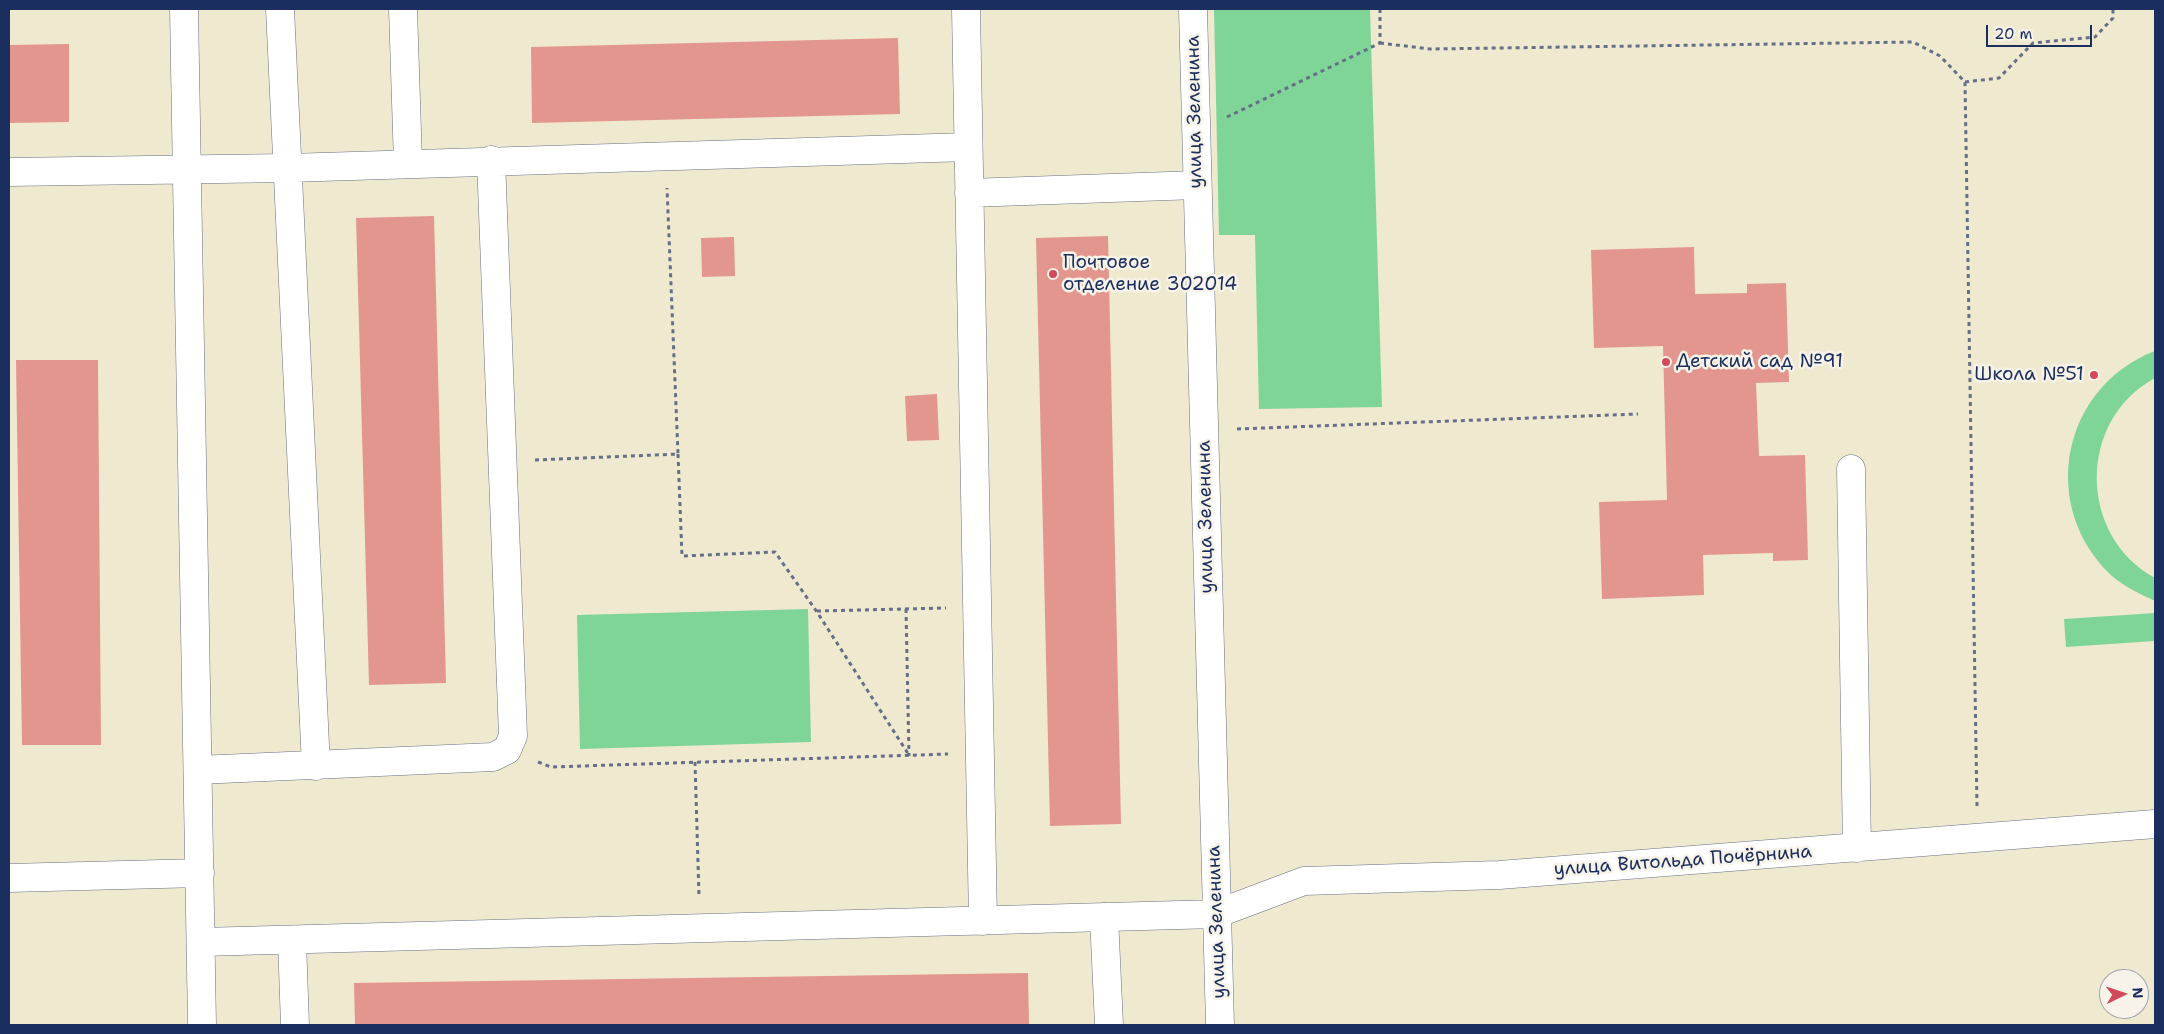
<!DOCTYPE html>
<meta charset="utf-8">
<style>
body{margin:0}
#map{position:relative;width:2164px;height:1034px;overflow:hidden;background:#efe9d0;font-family:"Shantell Sans",sans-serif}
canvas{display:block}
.frame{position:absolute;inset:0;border:10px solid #1b2f5e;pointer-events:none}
.north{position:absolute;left:2099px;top:969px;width:50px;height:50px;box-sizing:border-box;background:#f7f3e8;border:1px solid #9fa5b1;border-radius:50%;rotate:86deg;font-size:14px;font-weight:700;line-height:20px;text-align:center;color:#1b2f5e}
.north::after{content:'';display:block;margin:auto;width:18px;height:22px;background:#d1495b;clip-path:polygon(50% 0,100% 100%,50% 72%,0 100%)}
.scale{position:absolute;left:1986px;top:25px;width:106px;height:22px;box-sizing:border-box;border:2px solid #1b2f5e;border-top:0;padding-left:6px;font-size:15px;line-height:18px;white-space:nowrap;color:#1b2f5e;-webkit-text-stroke:4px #f7f3e8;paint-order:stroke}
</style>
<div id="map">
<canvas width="2164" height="1034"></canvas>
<div class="frame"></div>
<div class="north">N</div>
<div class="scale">20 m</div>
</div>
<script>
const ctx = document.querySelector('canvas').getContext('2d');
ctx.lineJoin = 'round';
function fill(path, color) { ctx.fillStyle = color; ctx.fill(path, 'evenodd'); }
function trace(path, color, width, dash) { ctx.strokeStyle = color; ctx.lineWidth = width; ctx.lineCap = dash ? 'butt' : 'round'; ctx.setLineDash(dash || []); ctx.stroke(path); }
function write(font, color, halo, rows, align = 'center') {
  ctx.font = font + ' "Shantell Sans",sans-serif'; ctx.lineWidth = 5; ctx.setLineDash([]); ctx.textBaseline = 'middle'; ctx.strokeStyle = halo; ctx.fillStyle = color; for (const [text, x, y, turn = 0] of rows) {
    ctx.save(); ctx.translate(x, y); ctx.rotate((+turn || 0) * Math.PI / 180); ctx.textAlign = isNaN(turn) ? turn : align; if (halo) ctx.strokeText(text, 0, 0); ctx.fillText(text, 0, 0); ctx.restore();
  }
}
fill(new Path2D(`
 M 1214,9 L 1370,9 L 1382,407 L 1259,409 L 1255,235 L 1219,235 Z
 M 2155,351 L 2155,378 C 2077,420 2078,536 2155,578 L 2155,601 C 2140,594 2125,587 2112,576 C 2038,507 2061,387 2155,351 Z
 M 808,609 L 811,742 L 580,749 L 577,615 Z
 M 2155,613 L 2155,641 L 2066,647 L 2064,619 Z`), '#7fd598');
fill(new Path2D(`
 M 898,38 L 900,114 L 532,123 L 531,47 Z
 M 69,44 L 69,122 L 9,123 L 9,45 Z
 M 434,216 L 446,683 L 369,685 L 356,218 Z
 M 1108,236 L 1121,824 L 1050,826 L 1036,238 Z
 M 734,237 L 735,276 L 702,277 L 701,238 Z
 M 1694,247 L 1695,294 L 1747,293 L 1747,284 L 1786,283 L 1789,382 L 1756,383 L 1759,456 L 1805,455 L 1808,560 L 1773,561 L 1773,553 L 1703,555 L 1704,595 L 1602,599 L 1599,502 L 1667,500 L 1663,346 L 1594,348 L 1591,250 Z
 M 16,360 L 98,360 L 101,745 L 22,745 Z
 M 937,394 L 939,440 L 907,441 L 905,396 Z
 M 1028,973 L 1029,1025 L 355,1025 L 354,983 Z`), '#e3968d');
const minor = new Path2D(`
 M 184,9 L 202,1025
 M 280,9 L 316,766
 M 403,9 L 408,163
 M 966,9 L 983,921
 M 1193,9 L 1220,1025
 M 9,172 L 288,168 L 968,147
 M 969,193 L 1197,185
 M 1851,469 L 1857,848
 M 198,770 L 493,757 L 507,750 L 513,736 L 491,160
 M 9,878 L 200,873
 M 1104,917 L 1109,1025
 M 292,941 L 295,1025
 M 201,942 L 1216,914 L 1304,881 L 1499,875 L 2155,824`);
trace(minor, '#657086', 29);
trace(new Path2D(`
 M 1380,43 L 1430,49 L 1913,42 L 1940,56 L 1965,82 L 1977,807
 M 1965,82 L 1999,78 L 2033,43 L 2095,37 L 2113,18 L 2113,9
 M 1227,117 L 1380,43 L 1380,9
 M 1237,429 L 1638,414
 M 678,454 L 682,556 L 775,552 L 817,612 L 909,755
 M 535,460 L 678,454 L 667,188
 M 906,609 L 909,756
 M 817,611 L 946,608
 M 538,762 L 551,767 L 948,754
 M 695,762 L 699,896`), '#657086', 3, [4, 4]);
trace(minor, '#fff', 28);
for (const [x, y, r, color] of [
 [1053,274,5,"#d1495b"],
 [1666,362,5,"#d1495b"],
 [2094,375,5,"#d1495b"]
]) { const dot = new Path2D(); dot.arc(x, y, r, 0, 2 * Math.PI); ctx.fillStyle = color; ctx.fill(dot); trace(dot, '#f7f3e8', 2); }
write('19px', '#1b2f5e', '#f7f3e8', [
 ["улица Зеленина",1195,112,-91],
 ["улица Зеленина",1206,517,-91],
 ["улица Витольда Почёрнина",1683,861,-4],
 ["улица Зеленина",1217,922,-92]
]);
write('19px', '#1b2f5e', '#f7f3e8', [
 ["Почтовое",1063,263],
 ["отделение 302014",1063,285],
 ["Детский сад №91",1676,362],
 ["Школа №51",2084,375,"right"]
], 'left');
</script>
